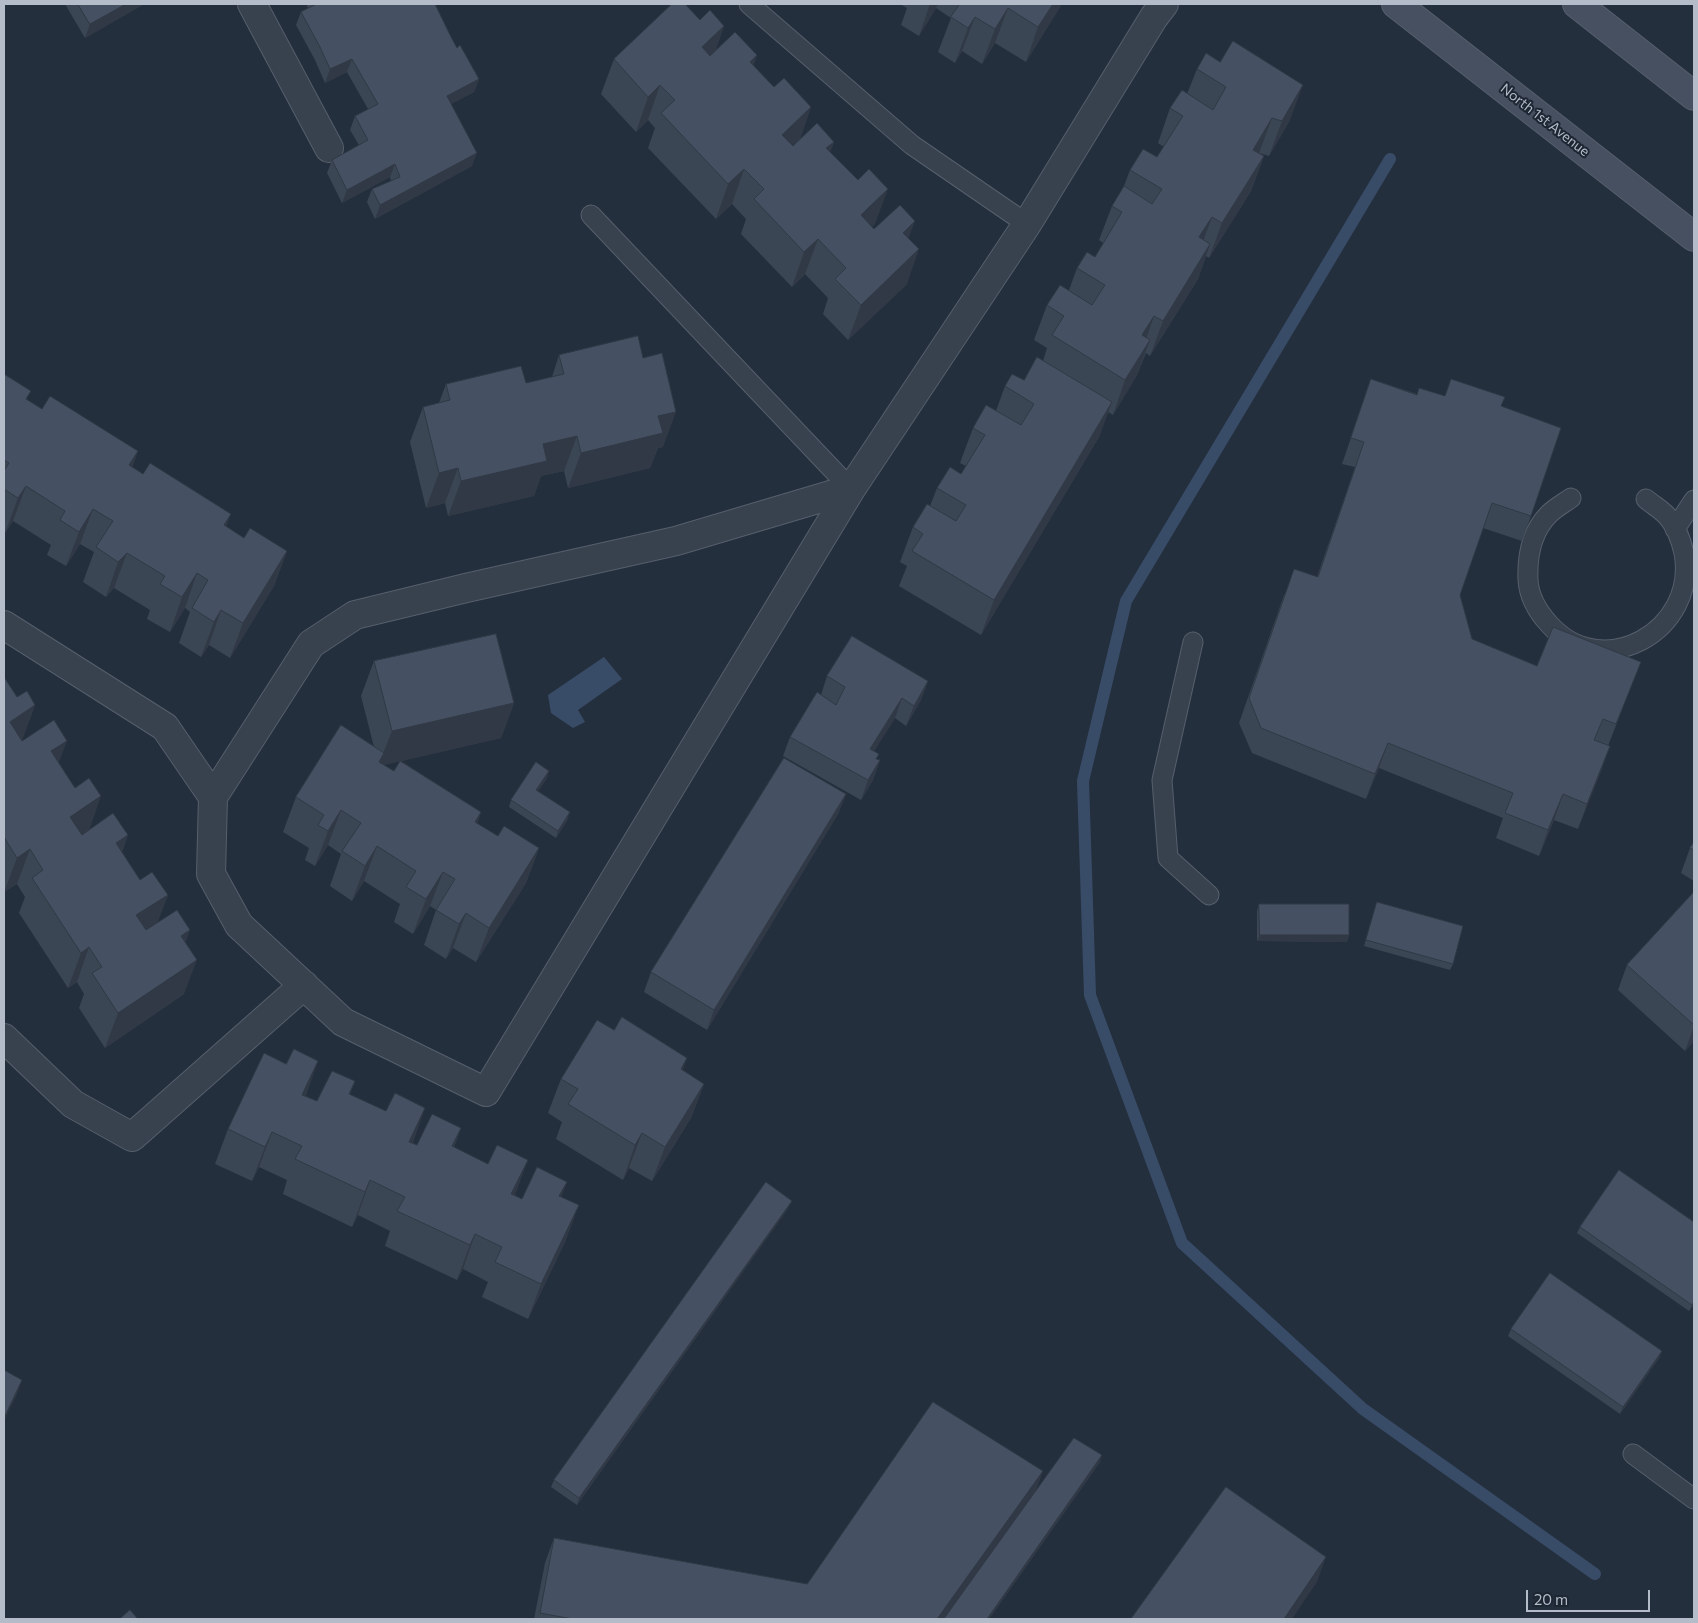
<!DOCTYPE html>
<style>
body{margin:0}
#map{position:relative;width:1698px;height:1623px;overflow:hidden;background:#242f3e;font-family:Commissioner,sans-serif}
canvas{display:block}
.frame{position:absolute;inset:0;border:5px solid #b4bcc9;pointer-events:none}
.scale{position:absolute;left:1526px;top:1590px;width:124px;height:22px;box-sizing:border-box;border:2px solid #b4bcc9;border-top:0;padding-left:6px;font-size:15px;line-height:18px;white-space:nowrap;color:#b4bcc9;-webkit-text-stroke:4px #1d2633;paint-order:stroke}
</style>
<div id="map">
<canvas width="1698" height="1623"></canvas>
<div class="frame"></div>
<div class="scale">20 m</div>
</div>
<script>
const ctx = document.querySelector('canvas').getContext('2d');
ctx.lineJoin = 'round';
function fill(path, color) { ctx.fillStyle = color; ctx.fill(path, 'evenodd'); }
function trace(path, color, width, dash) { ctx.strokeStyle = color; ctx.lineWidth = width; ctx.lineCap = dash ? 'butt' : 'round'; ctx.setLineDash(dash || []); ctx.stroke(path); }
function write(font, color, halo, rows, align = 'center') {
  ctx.font = font + ' Commissioner,sans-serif'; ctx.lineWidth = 4; ctx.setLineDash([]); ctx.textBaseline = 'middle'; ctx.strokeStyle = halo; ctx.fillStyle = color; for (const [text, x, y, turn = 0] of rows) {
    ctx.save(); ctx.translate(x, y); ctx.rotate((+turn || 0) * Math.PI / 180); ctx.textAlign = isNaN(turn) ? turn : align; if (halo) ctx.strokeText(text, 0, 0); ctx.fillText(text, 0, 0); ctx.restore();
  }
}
fill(new Path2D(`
 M 604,657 L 622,679 L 578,710 L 585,722 L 573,728 L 551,713 L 548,695 Z`), '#394c67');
trace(new Path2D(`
 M 1390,159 L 1126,601 L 1083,781 L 1090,995 L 1182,1243 L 1363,1409 L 1595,1574`), '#394c67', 12);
const service = new Path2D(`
 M 749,4 L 912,145 L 1027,224
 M 591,215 L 851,489
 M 1571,498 C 1564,503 1555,508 1549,514 C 1531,532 1527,556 1528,580 C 1529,597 1538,612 1549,624 C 1602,684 1698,631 1684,553 C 1681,540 1676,526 1667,516 C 1662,510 1653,505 1646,499
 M 1675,529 L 1694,500
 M 1193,642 L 1162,780 L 1168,858 L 1209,895
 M 1633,1454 L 1694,1499`);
const minor = new Path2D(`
 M 252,4 L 329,148
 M 851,489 L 676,541 L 466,588 L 355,615 L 311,644 L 213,797 L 211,874 L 239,925 L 343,1022 L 486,1092 L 851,489 L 1027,224 L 1154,17 L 1164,4
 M 4,625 L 165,727 L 213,797
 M 4,1038 L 73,1104 L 132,1137 L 304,985`);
const secondary = new Path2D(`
 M 1396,4 L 1694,237
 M 1577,4 L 1694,96`);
trace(service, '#565f6c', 21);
trace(minor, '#565f6c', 30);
trace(secondary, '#565f6c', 30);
trace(service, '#38414e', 19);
trace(minor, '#38414e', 28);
trace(secondary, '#465061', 28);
fill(new Path2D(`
 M 65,4 L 144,4 L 85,38 Z
 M 306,4 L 435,4 L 451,37 L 457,48 L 479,79 L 474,92 L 451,104 L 472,166 L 375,219 L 367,202 L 372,189 L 391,181 L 390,177 L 342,203 L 327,173 L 332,160 L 359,145 L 350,130 L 355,116 L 368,109 L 347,72 L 325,83 L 315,60 L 296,25 L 301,12 L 308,8 Z
 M 900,4 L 1061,4 L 1060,7 L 1026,62 L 995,43 L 982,64 L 962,51 L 955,63 L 938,52 L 951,18 L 936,8 L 919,36 L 901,25 L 907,8 Z
 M 700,20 L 724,26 L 716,49 L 757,55 L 753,66 L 774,87 L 811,107 L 800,139 L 834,142 L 830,152 L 875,224 L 872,226 L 874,229 L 909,238 L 907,284 L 848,340 L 823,314 L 828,298 L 805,274 L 792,287 L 741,234 L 746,219 L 732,204 L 716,219 L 648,148 L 655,128 L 648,120 L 636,132 L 601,94 L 614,59 Z
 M 1197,69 L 1290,120 L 1269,156 L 1259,153 L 1264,156 L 1251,191 L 1209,258 L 1206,256 L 1198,279 L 1150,356 L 1146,353 L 1137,375 L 1113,415 L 1108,412 L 1099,437 L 981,635 L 899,586 L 907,566 L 900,562 L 913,527 L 930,506 L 937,488 L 961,474 L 966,466 L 960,463 L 973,428 L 996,411 L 1005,386 L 1024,380 L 1043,361 L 1047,348 L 1034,340 L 1047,305 L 1069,290 L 1077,268 L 1095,257 L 1103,243 L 1099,240 L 1112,206 L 1124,186 L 1130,170 L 1157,157 L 1164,147 L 1158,143 L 1170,108 L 1187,94 Z
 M 559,355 L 663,447 L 658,448 L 650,468 L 568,488 L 564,471 L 541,476 L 534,496 L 448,516 L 445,503 L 426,508 L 410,442 L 423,407 L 439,403 L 446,384 L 526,383 L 552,377 Z
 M 4,374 L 28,400 L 42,409 L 138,451 L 132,467 L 226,526 L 244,538 L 287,551 L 274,586 L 230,658 L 209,645 L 201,657 L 179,643 L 190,612 L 185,608 L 170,632 L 147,619 L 150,610 L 114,588 L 106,597 L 83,582 L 94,552 L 80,544 L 66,566 L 47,555 L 51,545 L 13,521 L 5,533 L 4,532 Z
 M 1371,379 L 1417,394 L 1419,388 L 1445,396 L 1501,406 L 1531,516 L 1522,541 L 1483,528 L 1460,595 L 1472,639 L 1537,666 L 1631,687 L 1608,746 L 1610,746 L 1578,829 L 1554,820 L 1539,856 L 1496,838 L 1503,818 L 1379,768 L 1366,799 L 1252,753 L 1239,723 L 1284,595 L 1317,577 L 1355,467 L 1342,464 Z
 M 374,661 L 514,703 L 501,738 L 401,761 L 481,812 L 477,824 L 498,836 L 539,848 L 526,883 L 476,962 L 453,948 L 446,959 L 424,945 L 436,910 L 430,906 L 413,934 L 394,922 L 400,904 L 364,881 L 352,901 L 330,886 L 341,854 L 328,845 L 315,866 L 305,860 L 309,848 L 283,832 L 296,797 L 374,747 L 361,696 ZM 400,761 L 394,771 L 383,765 Z
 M 827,676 L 928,681 L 921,700 L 906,726 L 895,718 L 874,751 L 877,759 L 880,760 L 873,780 L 861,800 L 783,756 L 790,737 L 821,695 Z
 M 4,677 L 17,697 L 35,705 L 22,740 L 59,763 L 89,829 L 128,835 L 122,852 L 140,880 L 168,895 L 157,923 L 186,943 L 184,994 L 105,1048 L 79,1008 L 84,994 L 77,982 L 68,988 L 19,913 L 25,897 L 17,884 L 4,892 Z
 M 547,778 L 538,791 L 568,819 L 556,838 L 509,807 L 511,800 Z
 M 846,794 L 838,814 L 707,1030 L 644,992 L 651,972 Z
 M 1694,842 L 1694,881 L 1681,873 L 1690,848 Z
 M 1694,894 L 1694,1041 L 1685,1051 L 1618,990 L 1627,965 Z
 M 1377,902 L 1453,964 L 1450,970 L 1364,946 Z
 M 1259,904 L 1349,935 L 1347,942 L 1257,941 L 1257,911 Z
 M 614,1030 L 704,1084 L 691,1118 L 652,1181 L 629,1168 L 623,1180 L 556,1139 L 562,1122 L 548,1113 L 561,1079 Z
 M 355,1081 L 350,1094 L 413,1143 L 417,1145 L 461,1128 L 454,1147 L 515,1195 L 522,1199 L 561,1197 L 566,1240 L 528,1319 L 482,1297 L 488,1282 L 463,1269 L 457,1280 L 385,1246 L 390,1231 L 358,1215 L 352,1227 L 283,1194 L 287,1180 L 259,1167 L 252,1181 L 215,1164 L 228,1129 L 306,1096 L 317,1101 Z
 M 789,1207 L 577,1505 L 551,1487 L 554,1480 Z
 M 1580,1227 L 1694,1304 L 1689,1311 L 1577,1233 Z
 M 1511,1329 L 1662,1351 L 1659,1358 L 1620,1414 L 1508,1336 Z
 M 1100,1462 L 989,1619 L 534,1619 L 545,1563 L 554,1538 L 807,1584 L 1036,1491 Z`), '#3b4654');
fill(new Path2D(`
 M 126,4 L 144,4 L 85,38 L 90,24 Z
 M 930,4 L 938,4 L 936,8 L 919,36 Z
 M 1053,4 L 1061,4 L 1060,7 L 1026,62 L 1038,27 Z
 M 1008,8 L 995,43 L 982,64 L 995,29 Z
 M 975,17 L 962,51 L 955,63 L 968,28 Z
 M 724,26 L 712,61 L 702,47 Z
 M 757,55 L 745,90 L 750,62 Z
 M 352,59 L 347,72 L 325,83 L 330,69 Z
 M 479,79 L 474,92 L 442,109 L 447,96 Z
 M 660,85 L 648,120 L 636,132 L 648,97 Z
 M 1303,85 L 1290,120 L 1269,156 L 1282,121 Z
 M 811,107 L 799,142 L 769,170 L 782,135 Z
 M 1272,118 L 1259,153 L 1240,185 L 1253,150 Z
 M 834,142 L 821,176 L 826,148 Z
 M 477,153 L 472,166 L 375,219 L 380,205 Z
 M 1264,156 L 1251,191 L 1209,258 L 1222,223 Z
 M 395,164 L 390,177 L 342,203 L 347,190 Z
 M 744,169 L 732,204 L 716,219 L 728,184 Z
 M 888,189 L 875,224 L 848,249 L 861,215 Z
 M 1212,217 L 1199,252 L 1199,237 Z
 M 915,221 L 902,256 L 903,233 Z
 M 818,239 L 805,274 L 792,287 L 804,252 Z
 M 1210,244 L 1198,279 L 1150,356 L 1163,321 Z
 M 919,249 L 907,284 L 848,340 L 861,305 Z
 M 1154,316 L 1142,351 L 1142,335 Z
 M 1150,340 L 1137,375 L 1113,415 L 1125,380 Z
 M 1112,402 L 1099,437 L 981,635 L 994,600 Z
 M 676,412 L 663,447 L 658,448 L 650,468 L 568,488 L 581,453 L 658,416 Z
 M 577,436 L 564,471 L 541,476 L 534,496 L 448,516 L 461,481 L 543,444 Z
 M 138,451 L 125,486 L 129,465 Z
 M 458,468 L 445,503 L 426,508 L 439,473 Z
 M 26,486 L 13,521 L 5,533 L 18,498 Z
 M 93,509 L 80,544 L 66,566 L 79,532 Z
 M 231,514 L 218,549 L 224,525 Z
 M 287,551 L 274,586 L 230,658 L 243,623 Z
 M 127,553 L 114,588 L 106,597 L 118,562 Z
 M 197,573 L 185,608 L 170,632 L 182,597 Z
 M 221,610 L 209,645 L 201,657 L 214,622 Z
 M 928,681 L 921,700 L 906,726 L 914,706 Z
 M 902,698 L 895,718 L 863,769 L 870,749 Z
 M 514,703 L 501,738 L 380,766 L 379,762 L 382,756 L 392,731 Z
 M 35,705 L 22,740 L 4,752 L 10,722 Z
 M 67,741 L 54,775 L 51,751 Z
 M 1388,743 L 1379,768 L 1366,799 L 1375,774 Z
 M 1610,746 L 1601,772 L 1578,829 L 1587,804 Z
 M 880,760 L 873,780 L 861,800 L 868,780 Z
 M 549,771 L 547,778 L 534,797 L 536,790 Z
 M 846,794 L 838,814 L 707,1030 L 714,1010 Z
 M 1563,794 L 1554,820 L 1539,856 L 1548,830 Z
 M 101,796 L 89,831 L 57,852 L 70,817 Z
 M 341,810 L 328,845 L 315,866 L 328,831 Z
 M 481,812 L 469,847 L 475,822 Z
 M 570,812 L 568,819 L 556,838 L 558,831 Z
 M 128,835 L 115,870 L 116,843 Z
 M 377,846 L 364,881 L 352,901 L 365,866 Z
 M 539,848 L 526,883 L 476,962 L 489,928 Z
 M 30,849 L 17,884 L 4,892 L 17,858 Z
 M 443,872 L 430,906 L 413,934 L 426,899 Z
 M 168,895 L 155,929 L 123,950 L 136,915 Z
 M 466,913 L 453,948 L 446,959 L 459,924 Z
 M 190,930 L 178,965 L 181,936 Z
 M 1260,935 L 1349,935 L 1347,942 L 1257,941 Z
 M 89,947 L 77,982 L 68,988 L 81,953 Z
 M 197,960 L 184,994 L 105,1048 L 118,1013 Z
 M 1694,1026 L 1694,1041 L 1685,1051 Z
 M 687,1058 L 675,1093 L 681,1069 Z
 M 318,1061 L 306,1096 L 290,1129 L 302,1095 Z
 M 704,1084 L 691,1118 L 652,1181 L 665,1147 Z
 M 425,1108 L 413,1143 L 409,1142 Z
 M 461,1128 L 448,1163 L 452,1146 Z
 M 272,1132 L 259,1167 L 252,1181 L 265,1147 Z
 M 642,1133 L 629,1168 L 623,1180 L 635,1145 Z
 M 528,1160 L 515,1195 L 499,1229 L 511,1194 Z
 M 370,1180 L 358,1215 L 352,1227 L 365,1192 Z
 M 567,1182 L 554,1216 L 559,1196 Z
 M 792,1201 L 789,1207 L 577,1505 L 579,1498 Z
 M 579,1205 L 566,1240 L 528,1319 L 541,1284 Z
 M 475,1234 L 463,1269 L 457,1280 L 470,1245 Z
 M 1694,1301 L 1694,1304 L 1689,1311 Z
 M 1662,1351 L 1659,1358 L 1620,1414 L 1623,1407 Z
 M 22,1380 L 17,1394 L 4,1421 L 4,1418 Z
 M 1102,1455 L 1100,1462 L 989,1619 L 987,1619 Z
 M 1043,1471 L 1034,1496 L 946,1619 L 937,1619 Z
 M 1326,1557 L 1317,1582 L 1292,1619 L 1284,1619 Z`), '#303945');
const building = new Path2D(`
 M 78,4 L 126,4 L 90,24 Z
 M 317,4 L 435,4 L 451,37 L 457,48 L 460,45 L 479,79 L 447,96 L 477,153 L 380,205 L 372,189 L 400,177 L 395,164 L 347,190 L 332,160 L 368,140 L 355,116 L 378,104 L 352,59 L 330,69 L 320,47 L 301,12 Z
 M 672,4 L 685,4 L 700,20 L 710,10 L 724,26 L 702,47 L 710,56 L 735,32 L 757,55 L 750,62 L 774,87 L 784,78 L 811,107 L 782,135 L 793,146 L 817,123 L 834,142 L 826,148 L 858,180 L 869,169 L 888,189 L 861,215 L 874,229 L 900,205 L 915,221 L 903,233 L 919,249 L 861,305 L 835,279 L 846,268 L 818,239 L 804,252 L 754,199 L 764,189 L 744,169 L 728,184 L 661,113 L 675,100 L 660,85 L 648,97 L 614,59 Z
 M 960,4 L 1053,4 L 1038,27 L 1008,8 L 995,29 L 975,17 L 968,28 L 951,17 Z
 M 1233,41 L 1303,85 L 1282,121 L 1272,118 L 1253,150 L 1264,156 L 1222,223 L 1212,217 L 1199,237 L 1210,244 L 1163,321 L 1154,316 L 1142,335 L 1150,340 L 1125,380 L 1052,335 L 1064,316 L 1047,305 L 1060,285 L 1092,305 L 1105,285 L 1077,268 L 1087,252 L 1095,257 L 1122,212 L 1112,206 L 1124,186 L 1152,204 L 1162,189 L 1130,170 L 1143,149 L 1157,157 L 1183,116 L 1170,108 L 1182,90 L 1213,110 L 1226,87 L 1197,69 L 1206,53 L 1220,62 Z
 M 638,336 L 643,358 L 662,353 L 676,412 L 658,416 L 663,433 L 581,453 L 577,436 L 543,444 L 547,461 L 461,481 L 458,468 L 439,473 L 423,407 L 450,400 L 446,384 L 521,366 L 526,383 L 564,374 L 559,355 Z
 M 1037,357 L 1112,402 L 994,600 L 912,551 L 923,534 L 913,527 L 927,504 L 956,521 L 966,505 L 937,488 L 950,467 L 961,474 L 985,435 L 973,428 L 986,405 L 1021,425 L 1034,404 L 1005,386 L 1012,374 L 1024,380 Z
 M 4,374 L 31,391 L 26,399 L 42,409 L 50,396 L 138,451 L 129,465 L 143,474 L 150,463 L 231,514 L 224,525 L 244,538 L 250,528 L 287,551 L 243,623 L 221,610 L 214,622 L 192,608 L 208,580 L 197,573 L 182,597 L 160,584 L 165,576 L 127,553 L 118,562 L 96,547 L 113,521 L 93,509 L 79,532 L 60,520 L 65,511 L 26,486 L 18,498 L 4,489 L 4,471 L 9,463 L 4,460 Z
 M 1371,379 L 1417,395 L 1419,388 L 1445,396 L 1451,379 L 1505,397 L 1501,406 L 1561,428 L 1531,516 L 1492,503 L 1460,595 L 1472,639 L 1537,666 L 1553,627 L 1641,662 L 1616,724 L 1603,719 L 1594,740 L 1610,746 L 1587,804 L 1563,794 L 1548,830 L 1505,813 L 1513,793 L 1388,743 L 1375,774 L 1261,728 L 1249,698 L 1294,569 L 1318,577 L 1364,442 L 1351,438 Z
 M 496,634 L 514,703 L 392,731 L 374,661 Z
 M 852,636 L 928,681 L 914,706 L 902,698 L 870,749 L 879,754 L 876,759 L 880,760 L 868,780 L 790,737 L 817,692 L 836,705 L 845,687 L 827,676 Z
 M 4,677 L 17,697 L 27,691 L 35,705 L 10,722 L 22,741 L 54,720 L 67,741 L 51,751 L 75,788 L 89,778 L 101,796 L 70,817 L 82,835 L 113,813 L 128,835 L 116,843 L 140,880 L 152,872 L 168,895 L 136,915 L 146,930 L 177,910 L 190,930 L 181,936 L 197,960 L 118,1013 L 92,973 L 102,967 L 89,947 L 81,953 L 32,878 L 43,870 L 30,849 L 17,858 L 4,837 Z
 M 341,725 L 384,753 L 379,762 L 394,771 L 400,761 L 481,812 L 475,822 L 498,836 L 504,826 L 539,848 L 489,928 L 466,913 L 459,924 L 436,910 L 455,879 L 443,872 L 426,899 L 406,887 L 416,871 L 377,846 L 365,866 L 342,851 L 361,823 L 341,810 L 328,831 L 318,825 L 324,815 L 296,797 Z
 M 784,758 L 846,794 L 714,1010 L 651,972 Z
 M 536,762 L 549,771 L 536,790 L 570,812 L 558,831 L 511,800 Z
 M 1694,842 L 1694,850 L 1690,848 Z
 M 1693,893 L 1694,894 L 1694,1025 L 1627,965 Z
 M 1377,902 L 1463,926 L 1453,964 L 1366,940 Z
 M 1259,904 L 1349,904 L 1349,935 L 1260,935 Z
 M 622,1017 L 687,1058 L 681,1069 L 704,1084 L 665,1147 L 642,1133 L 635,1145 L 568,1104 L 578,1089 L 561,1079 L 597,1020 L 614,1030 Z
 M 294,1049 L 318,1061 L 302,1095 L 317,1101 L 332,1071 L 355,1081 L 349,1094 L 386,1111 L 395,1093 L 425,1108 L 409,1142 L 417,1145 L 432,1114 L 461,1128 L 452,1146 L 488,1164 L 497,1145 L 528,1160 L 511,1194 L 522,1199 L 537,1167 L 567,1182 L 559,1196 L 579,1205 L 541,1284 L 495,1262 L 502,1247 L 475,1234 L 470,1245 L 397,1211 L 405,1197 L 370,1180 L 365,1192 L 295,1159 L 302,1146 L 272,1132 L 265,1147 L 228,1129 L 264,1053 L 286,1064 Z
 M 1619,1170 L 1694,1222 L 1694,1301 L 1692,1305 L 1580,1227 Z
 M 766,1182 L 792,1201 L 579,1498 L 554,1480 Z
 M 1550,1273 L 1662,1351 L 1623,1407 L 1511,1329 Z
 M 4,1370 L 22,1380 L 4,1418 Z
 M 933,1402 L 1043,1471 L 937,1619 L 573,1619 L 540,1613 L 554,1538 L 807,1584 Z
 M 1074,1438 L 1102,1455 L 987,1619 L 944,1619 Z
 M 1226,1487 L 1326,1557 L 1284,1619 L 1131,1619 Z
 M 130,1610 L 138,1619 L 120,1619 Z`);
fill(building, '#455162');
trace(building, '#303945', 1);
write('14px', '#b4bcc9', '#1d2633', [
 ["North 1st Avenue",1545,120,38]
]);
</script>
